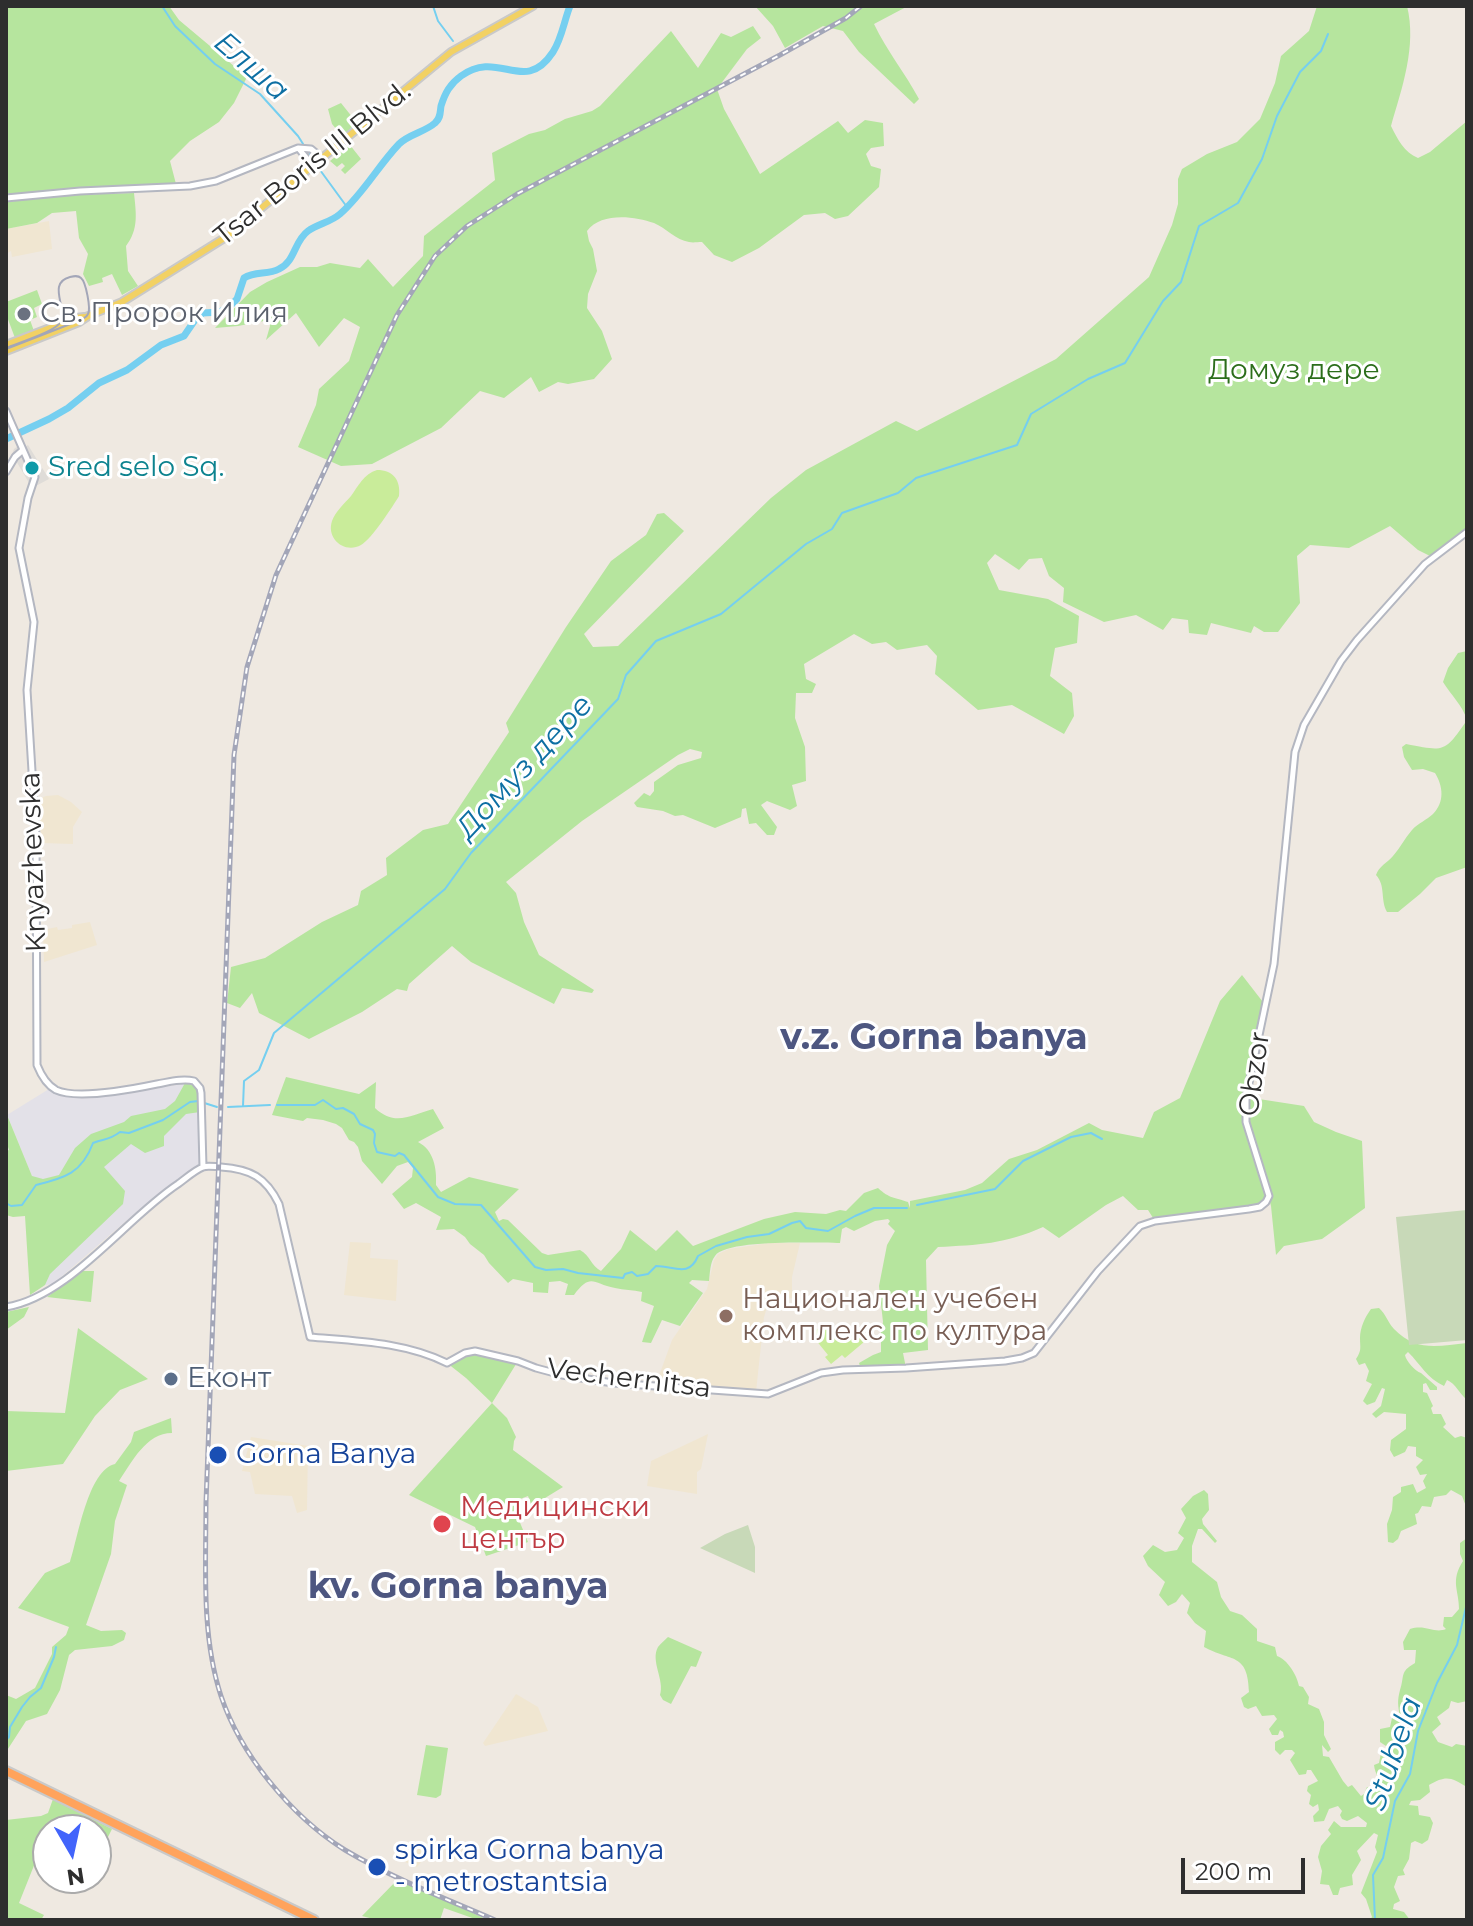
<!DOCTYPE html>
<meta charset="utf-8">
<style>
body{margin:0}
#map{position:relative;width:1473px;height:1926px;overflow:hidden;background:#efe9e1;font-family:Montserrat,sans-serif}
canvas{display:block}
.frame{position:absolute;inset:0;border:8px solid #2e2e2e;pointer-events:none}
.north{position:absolute;left:32px;top:1814px;width:80px;height:80px;box-sizing:border-box;background:#fff;border:2px solid #ababab;border-radius:50%;rotate:171deg;font-size:22px;font-weight:700;line-height:32px;text-align:center;color:#2e2e2e}
.north::after{content:'';display:block;margin:auto;width:28px;height:36px;background:#4264fb;clip-path:polygon(50% 0,100% 100%,50% 72%,0 100%)}
.scale{position:absolute;left:1181px;top:1858px;width:124px;height:36px;box-sizing:border-box;border:4px solid #2e2e2e;border-top:0;padding-left:10px;font-size:24px;line-height:28px;white-space:nowrap;color:#2e2e2e;-webkit-text-stroke:6px #fff;paint-order:stroke}
</style>
<div id="map">
<canvas width="1473" height="1926"></canvas>
<div class="frame"></div>
<div class="north">N</div>
<div class="scale">200 m</div>
</div>
<script>
const ctx = document.querySelector('canvas').getContext('2d');
ctx.lineJoin = 'round';
function fill(path, color) { ctx.fillStyle = color; ctx.fill(path, 'evenodd'); }
function trace(path, color, width, dash) { ctx.strokeStyle = color; ctx.lineWidth = width; ctx.lineCap = dash ? 'butt' : 'round'; ctx.setLineDash(dash || []); ctx.stroke(path); }
function write(font, color, halo, rows, align = 'center') {
  ctx.font = font + ' Montserrat,sans-serif'; ctx.lineWidth = 6; ctx.setLineDash([]); ctx.textBaseline = 'middle'; ctx.strokeStyle = halo; ctx.fillStyle = color; for (const [text, x, y, turn = 0] of rows) {
    ctx.save(); ctx.translate(x, y); ctx.rotate((+turn || 0) * Math.PI / 180); ctx.textAlign = isNaN(turn) ? turn : align; if (halo) ctx.strokeText(text, 0, 0); ctx.fillText(text, 0, 0); ctx.restore();
  }
}
fill(new Path2D(`
 M 190,1083 L 199,1094 L 201,1164 L 140,1209 L 53,1284 L 45,1285 L 30,1295 L 32,1176 L 7,1115 L 49,1089 L 66,1096 L 101,1096 Z`), '#e3e1e8');
fill(new Path2D(`
 M 49,221 L 52,249 L 12,257 L 11,251 L 6,254 L 6,229 Z
 M 58,795 L 71,802 L 82,812 L 73,827 L 73,844 L 41,843 L 39,801 L 41,798 L 46,796 Z
 M 90,922 L 97,945 L 44,962 L 43,930 L 57,927 L 58,930 L 72,928 L 72,925 Z
 M 350,1242 L 371,1243 L 370,1258 L 398,1260 L 396,1301 L 344,1295 Z
 M 769,1243 L 800,1243 L 792,1277 L 792,1298 L 769,1301 L 764,1317 L 756,1392 L 656,1384 L 672,1340 L 707,1289 L 714,1260 L 718,1254 L 729,1249 Z
 M 708,1434 L 701,1469 L 697,1472 L 697,1494 L 647,1486 L 651,1461 Z
 M 251,1437 L 308,1446 L 307,1510 L 297,1513 L 292,1496 L 255,1494 L 250,1472 L 242,1471 Z
 M 516,1694 L 538,1707 L 548,1731 L 485,1746 L 483,1743 Z
 M 422,1842 L 430,1851 L 417,1867 L 405,1862 Z`), '#f0e6d1');
fill(new Path2D(`
 M 6,6 L 169,6 L 179,20 L 247,77 L 234,103 L 219,122 L 190,141 L 170,161 L 176,184 L 97,187 L 6,195 Z
 M 755,6 L 908,6 L 874,24 C 887,51 905,73 919,99 L 914,104 L 859,52 L 843,31 L 823,26 L 785,48 L 773,26 Z
 M 1317,6 L 1407,6 C 1417,46 1402,88 1391,126 C 1398,140 1404,152 1418,158 L 1430,152 L 1467,121 L 1467,529 L 1430,556 L 1418,550 L 1390,526 L 1349,548 L 1310,545 L 1297,556 L 1300,603 L 1278,632 L 1264,632 L 1254,626 L 1251,633 L 1211,623 L 1207,635 L 1189,633 L 1188,620 L 1172,618 L 1163,630 L 1136,615 L 1104,622 L 1063,602 L 1064,588 L 1049,576 L 1042,558 L 1029,559 L 1019,570 L 995,554 L 987,563 L 999,590 L 1048,599 L 1079,616 L 1077,643 L 1055,648 L 1050,676 L 1072,693 L 1074,716 L 1064,734 L 1012,705 L 978,710 L 935,674 L 937,656 L 927,645 L 897,650 L 886,642 L 872,644 L 854,634 L 804,664 L 806,679 L 816,684 L 812,693 L 796,693 L 795,718 L 805,747 L 806,781 L 792,785 L 797,806 L 790,810 L 767,801 L 761,805 L 777,827 L 774,835 L 767,835 L 756,823 L 749,824 L 746,808 L 742,809 L 741,817 L 715,828 L 683,815 L 675,816 L 663,811 L 637,807 L 634,803 L 644,793 L 650,796 L 654,791 L 654,782 L 678,765 L 701,758 L 702,752 L 690,749 L 678,755 L 582,821 L 506,882 L 516,893 L 524,922 L 539,955 L 594,990 L 592,993 L 562,988 L 554,1004 L 471,962 L 452,946 L 409,984 L 407,991 L 397,989 L 362,1012 L 309,1039 L 259,1013 L 252,993 L 240,1008 L 227,1003 L 231,967 L 265,958 L 322,922 L 358,905 L 361,891 L 387,875 L 386,858 L 423,830 L 448,824 L 509,732 L 506,723 L 566,627 L 611,561 L 646,535 L 657,514 L 664,513 L 684,531 L 584,634 L 593,647 L 618,646 L 771,498 L 806,470 L 896,421 L 917,431 L 1056,359 L 1149,277 L 1172,225 L 1178,204 L 1178,179 L 1182,169 L 1207,154 L 1237,142 L 1260,119 L 1275,83 L 1281,56 L 1309,31 Z
 M 753,26 L 761,38 L 747,49 L 717,89 L 724,109 L 760,174 L 838,121 L 848,133 L 865,120 L 883,123 L 884,146 L 871,148 L 866,154 L 871,166 L 881,169 L 879,187 L 848,216 L 835,219 L 825,213 L 804,215 L 759,248 L 732,262 L 714,255 L 702,242 C 697,242 693,243 689,242 C 676,240 666,228 654,223 C 634,216 601,212 587,231 L 589,241 L 593,249 L 597,271 L 588,294 L 587,308 L 602,331 L 612,359 L 594,379 L 568,384 L 558,382 L 539,392 L 531,377 L 504,398 L 480,391 L 441,428 L 372,464 L 341,466 L 298,447 L 316,405 L 319,389 L 349,361 L 360,327 L 344,318 L 319,347 L 296,313 L 266,340 L 270,326 L 269,320 L 238,326 L 215,328 L 250,292 L 267,282 L 300,267 L 317,267 L 330,263 L 360,268 L 368,259 L 393,287 L 423,256 L 424,236 L 495,180 L 492,153 L 529,134 L 545,130 L 565,119 L 592,111 L 600,106 L 671,31 L 698,68 L 721,33 L 731,37 Z
 M 341,103 L 357,123 L 342,136 L 332,124 L 328,109 Z
 M 350,145 L 361,159 L 345,174 L 341,170 L 345,166 L 342,163 L 337,167 L 330,161 Z
 M 134,193 C 136,213 139,229 126,246 L 128,271 L 138,286 L 122,295 L 112,274 L 102,278 L 103,282 L 89,286 L 83,274 L 88,254 L 79,238 L 76,211 L 52,213 L 37,223 L 6,229 L 6,202 L 67,195 Z
 M 37,290 L 42,304 L 34,308 L 37,317 L 30,320 L 34,331 L 15,338 L 6,314 L 6,302 Z
 M 1467,651 L 1467,720 C 1463,706 1451,695 1443,682 L 1448,668 L 1458,653 Z
 M 1467,720 L 1467,867 L 1436,878 L 1420,894 L 1398,912 L 1387,912 C 1380,899 1386,886 1376,875 C 1379,866 1387,863 1393,856 C 1400,848 1405,838 1412,830 C 1418,823 1427,820 1433,814 C 1445,802 1443,786 1435,773 L 1423,769 L 1412,770 L 1404,757 L 1402,747 L 1406,744 C 1444,751 1444,754 1467,720 Z
 M 1242,975 L 1266,1006 L 1246,1097 L 1304,1106 L 1314,1122 L 1336,1132 L 1362,1141 L 1365,1208 L 1322,1239 L 1284,1246 L 1276,1255 L 1271,1206 L 1269,1198 L 1260,1207 L 1155,1221 L 1148,1210 L 1138,1210 L 1123,1196 L 1106,1205 L 1059,1238 L 1043,1227 C 1005,1244 978,1245 938,1247 L 926,1260 L 928,1350 L 903,1353 L 906,1368 L 883,1366 L 860,1366 L 859,1363 L 873,1355 L 881,1352 L 881,1331 L 883,1322 L 879,1286 L 887,1245 L 895,1231 L 888,1224 L 890,1221 L 888,1219 L 875,1221 L 854,1231 L 846,1227 L 842,1229 L 840,1243 C 818,1243 726,1239 715,1256 C 710,1262 710,1273 709,1281 L 692,1280 L 689,1283 L 703,1293 L 680,1326 L 662,1320 L 651,1343 L 642,1342 L 654,1306 L 641,1301 L 642,1292 C 633,1290 624,1290 615,1288 C 593,1284 591,1272 574,1295 L 565,1295 L 568,1284 L 560,1281 L 549,1282 L 548,1293 L 533,1292 L 533,1283 L 513,1279 L 508,1283 L 489,1263 L 484,1255 L 470,1244 L 465,1237 L 454,1229 L 436,1230 L 441,1217 L 416,1203 L 404,1209 L 392,1194 L 412,1177 L 413,1168 L 408,1162 L 397,1166 L 382,1184 L 362,1161 L 358,1147 L 354,1142 L 349,1140 L 342,1128 L 336,1124 L 323,1120 L 307,1118 L 303,1121 L 272,1115 L 286,1077 L 359,1094 L 376,1082 L 375,1108 C 395,1127 411,1115 433,1109 L 444,1128 L 418,1142 C 434,1150 437,1169 436,1185 L 441,1192 L 469,1177 L 519,1189 L 495,1212 L 499,1221 L 503,1219 L 508,1220 L 542,1253 L 548,1255 L 580,1250 C 590,1255 591,1266 601,1271 L 621,1249 L 630,1230 L 656,1251 L 677,1230 L 693,1246 L 764,1219 L 795,1212 L 826,1214 L 840,1210 L 846,1211 L 864,1193 L 878,1188 C 890,1199 894,1197 908,1202 L 910,1208 L 910,1201 L 965,1190 L 982,1183 L 1009,1159 L 1037,1150 L 1089,1123 L 1102,1130 L 1143,1138 L 1154,1112 L 1180,1098 L 1220,1001 Z
 M 185,1083 L 194,1084 L 198,1088 L 200,1112 L 186,1114 L 164,1136 L 164,1146 L 145,1153 L 131,1144 L 104,1167 L 125,1191 L 123,1204 L 50,1274 L 45,1285 L 30,1295 L 25,1216 L 13,1217 L 6,1215 L 6,1151 L 9,1150 L 6,1141 L 6,1116 L 7,1115 L 32,1176 L 43,1179 L 59,1175 L 75,1148 L 91,1134 L 124,1122 L 131,1116 L 165,1109 L 175,1101 Z
 M 82,1271 L 94,1271 L 91,1302 L 47,1297 Z
 M 29,1307 L 24,1317 L 6,1330 L 6,1312 Z
 M 1379,1308 C 1386,1314 1388,1323 1394,1329 C 1416,1352 1438,1346 1467,1343 L 1467,1400 C 1459,1393 1456,1384 1447,1380 L 1444,1386 C 1427,1378 1421,1365 1408,1352 L 1405,1355 C 1406,1361 1415,1371 1421,1373 L 1437,1387 L 1437,1390 L 1430,1390 L 1426,1383 L 1423,1384 L 1423,1392 L 1427,1393 L 1433,1406 L 1431,1408 L 1433,1414 L 1441,1414 L 1446,1424 L 1443,1427 L 1455,1438 L 1461,1436 L 1467,1438 L 1467,1509 L 1462,1496 L 1451,1490 L 1446,1495 L 1434,1497 L 1431,1507 L 1422,1506 L 1418,1513 L 1415,1514 L 1417,1524 L 1401,1531 L 1398,1539 L 1393,1543 L 1388,1542 L 1387,1524 L 1392,1510 L 1393,1497 L 1401,1492 L 1401,1487 L 1413,1484 L 1417,1493 L 1426,1488 L 1423,1481 L 1427,1474 L 1420,1475 L 1416,1467 L 1423,1460 L 1416,1456 L 1416,1447 L 1408,1446 L 1405,1452 L 1394,1457 L 1390,1450 L 1391,1440 L 1406,1429 L 1406,1414 L 1384,1412 L 1376,1418 L 1372,1414 L 1381,1406 L 1385,1389 L 1382,1388 L 1375,1402 L 1367,1405 L 1363,1401 L 1372,1384 L 1366,1381 L 1369,1371 L 1365,1363 L 1359,1365 L 1356,1359 C 1362,1350 1360,1348 1360,1338 C 1360,1328 1365,1317 1371,1309 Z
 M 78,1328 L 148,1379 L 120,1390 L 95,1416 L 63,1464 L 6,1471 L 6,1411 L 65,1413 Z
 M 475,1351 L 518,1361 L 492,1403 L 507,1418 L 516,1437 L 514,1441 L 513,1450 L 563,1487 L 545,1498 L 531,1504 L 528,1496 L 515,1501 L 516,1513 L 528,1542 L 486,1556 L 475,1527 L 409,1495 L 492,1403 L 466,1378 L 447,1363 Z
 M 171,1418 L 172,1433 C 146,1433 132,1462 119,1481 L 127,1485 L 115,1521 L 111,1554 L 86,1625 L 101,1631 L 122,1630 L 126,1633 L 124,1640 L 112,1646 L 75,1650 L 69,1655 L 60,1690 L 47,1714 L 26,1721 L 6,1752 L 6,1695 L 16,1699 L 35,1688 L 52,1654 L 52,1647 L 66,1635 L 69,1627 L 18,1608 L 45,1573 L 70,1562 C 78,1538 88,1470 115,1464 L 131,1442 L 134,1432 Z
 M 1204,1490 L 1208,1494 L 1209,1510 L 1202,1519 L 1203,1524 L 1217,1541 L 1215,1543 L 1202,1529 L 1198,1529 L 1192,1546 L 1192,1562 L 1217,1582 L 1221,1597 L 1230,1611 L 1242,1615 L 1257,1629 L 1257,1641 L 1275,1647 L 1277,1656 C 1287,1659 1297,1675 1299,1686 L 1303,1687 L 1309,1697 L 1308,1704 L 1319,1709 L 1324,1722 L 1324,1735 L 1331,1749 L 1328,1752 L 1322,1745 L 1323,1756 L 1329,1757 L 1343,1781 L 1348,1787 L 1352,1785 L 1361,1796 L 1364,1794 L 1367,1787 L 1382,1789 C 1380,1779 1375,1774 1374,1765 L 1379,1763 L 1381,1753 L 1387,1755 L 1392,1750 L 1380,1742 L 1380,1729 L 1390,1727 L 1392,1718 L 1400,1717 C 1398,1705 1397,1702 1400,1690 C 1405,1676 1399,1672 1415,1663 L 1416,1650 L 1404,1650 L 1403,1642 L 1410,1629 C 1426,1624 1434,1634 1446,1629 L 1443,1626 L 1444,1617 L 1452,1617 L 1459,1609 C 1459,1590 1450,1581 1463,1561 L 1460,1554 L 1460,1543 L 1467,1538 L 1467,1701 L 1458,1703 L 1451,1701 L 1449,1708 L 1437,1717 L 1441,1724 L 1432,1732 L 1438,1742 L 1452,1747 L 1456,1744 L 1467,1746 L 1467,1787 C 1451,1777 1446,1775 1429,1785 L 1430,1792 L 1420,1800 L 1411,1801 L 1409,1805 L 1418,1806 L 1419,1815 L 1430,1817 L 1433,1823 L 1428,1840 L 1422,1844 L 1415,1841 L 1411,1843 L 1409,1859 L 1403,1870 L 1405,1875 L 1398,1876 L 1394,1887 L 1400,1901 L 1394,1904 L 1393,1909 L 1404,1912 L 1410,1920 L 1370,1920 L 1372,1917 L 1366,1899 L 1361,1893 L 1377,1852 L 1375,1847 L 1378,1835 L 1374,1833 L 1357,1851 L 1361,1860 L 1352,1875 L 1353,1885 L 1340,1888 L 1338,1895 L 1333,1895 L 1329,1885 L 1320,1884 L 1322,1871 L 1318,1857 L 1321,1846 L 1331,1834 L 1328,1830 L 1334,1821 L 1341,1827 L 1366,1827 L 1367,1823 L 1358,1816 L 1347,1821 L 1342,1819 L 1340,1815 L 1342,1811 L 1338,1806 L 1329,1809 L 1324,1821 L 1314,1822 L 1313,1816 L 1319,1810 L 1318,1804 L 1313,1807 L 1309,1804 L 1311,1795 L 1307,1791 L 1308,1786 L 1318,1781 L 1311,1770 L 1307,1770 L 1306,1774 L 1299,1775 L 1290,1760 L 1295,1753 L 1292,1750 L 1285,1750 L 1280,1755 L 1275,1750 L 1275,1742 L 1284,1737 L 1283,1732 L 1280,1730 L 1278,1735 L 1272,1735 L 1269,1729 L 1277,1719 L 1274,1715 L 1262,1716 L 1256,1706 L 1248,1709 L 1244,1707 L 1241,1698 L 1249,1692 C 1248,1652 1231,1662 1204,1647 L 1206,1631 L 1195,1623 L 1187,1613 L 1190,1603 L 1182,1594 L 1176,1602 L 1168,1606 L 1159,1595 L 1165,1582 L 1148,1566 L 1143,1556 L 1153,1545 L 1165,1552 L 1177,1550 L 1184,1538 L 1178,1533 L 1186,1518 L 1181,1509 L 1193,1496 Z
 M 668,1637 L 702,1652 L 696,1667 L 691,1666 L 671,1704 L 663,1700 L 660,1695 C 665,1680 650,1661 658,1647 C 661,1643 665,1640 668,1637 Z
 M 426,1745 L 448,1748 L 441,1795 L 436,1798 L 417,1795 Z
 M 53,1799 L 112,1829 L 96,1861 L 96,1830 L 48,1830 L 48,1869 L 35,1863 L 19,1903 L 44,1915 L 41,1920 L 6,1920 L 6,1820 L 41,1816 L 48,1813 Z
 M 398,1879 L 488,1920 L 478,1920 L 444,1908 L 440,1920 L 377,1920 L 362,1916 Z`), '#b6e59e');
fill(new Path2D(`
 M 1467,1210 L 1467,1340 L 1409,1345 L 1396,1217 Z
 M 748,1525 L 755,1547 L 755,1573 L 700,1548 L 725,1534 Z`), '#c8d9b8');
fill(new Path2D(`
 M 377,470 C 393,470 401,480 399,496 C 393,506 371,540 361,545 C 345,554 326,539 332,521 C 335,512 345,503 351,496 C 358,486 364,474 377,470 Z
 M 825,1323 L 832,1332 L 840,1327 L 849,1337 L 855,1332 L 864,1342 L 845,1358 L 842,1355 L 831,1364 L 825,1357 L 828,1355 L 811,1334 Z`), '#c9ec9a');
fill(new Path2D(`
 M 22,443 L 25,447 L 28,445 L 49,479 L 32,488 L 12,454 L 14,449 Z`), '#dfdcd8');
trace(new Path2D(`
 M 162,6 L 175,26 L 215,64 L 260,94 L 298,136 L 305,147
 M 433,6 L 438,21 L 453,41
 M 309,152 L 313,159
 M 320,170 L 347,207
 M 277,1105 L 315,1105 L 323,1100 L 336,1109 L 343,1108 L 354,1114 L 360,1124 L 373,1130 L 375,1134 L 374,1143 L 377,1152 L 395,1156 L 399,1153 L 404,1155 L 438,1197 L 455,1204 L 481,1205 L 535,1267 L 546,1270 L 563,1269 L 578,1273 L 623,1278 L 625,1274 L 632,1272 L 637,1276 L 648,1274 L 656,1266 C 674,1266 689,1278 698,1256 L 716,1246 L 747,1237 L 769,1234 L 792,1223 L 800,1221 L 806,1228 L 828,1231 L 855,1216 L 874,1208 L 907,1208
 M 243,1106 L 244,1081 L 259,1070 L 274,1033 L 445,889 L 471,853 L 618,699 L 626,675 L 656,641 L 721,614 L 806,544 L 832,529 L 842,513 L 898,493 L 916,478 L 1017,445 L 1031,414 L 1088,379 L 1125,363 L 1163,301 L 1181,282 L 1199,226 L 1238,203 L 1262,159 L 1277,116 L 1300,72 L 1321,51 L 1328,34
 M 228,1107 L 270,1105
 M 6,1203 L 11,1206 L 22,1205 L 36,1185 C 65,1178 82,1173 93,1143 C 105,1138 108,1141 120,1132 L 129,1133 L 163,1120 L 190,1102 L 198,1101 L 217,1107
 M 917,1205 L 995,1189 L 1023,1161 L 1071,1137 L 1091,1133 L 1102,1139
 M 6,1740 L 9,1737 L 10,1727 L 22,1707 L 30,1697 L 41,1688 L 54,1657 L 56,1647
 M 1375,1920 L 1373,1875 L 1383,1858 L 1395,1801 L 1410,1774 L 1418,1731 L 1437,1683 L 1457,1645 L 1467,1603`), '#75cff0', 2);
trace(new Path2D(`
 M 6,439 L 49,419 L 68,408 L 99,383 L 127,370 L 161,345 L 184,336 L 197,317 L 203,313 L 220,312 L 230,306 L 237,299 L 244,278 C 255,271 268,275 279,269 C 295,262 294,241 308,231 C 318,224 331,222 340,214 C 363,194 378,166 399,144 C 409,134 425,132 435,123 C 441,118 440,112 441,106 C 445,93 450,84 461,76 C 499,48 524,96 553,52 C 562,38 564,21 570,6`), '#75cff0', 7);
const secondary = new Path2D(`
 M 299,149 L 313,166
 M 6,198 L 80,191 L 190,186 L 216,181 L 298,148 L 311,149 L 322,158
 M 6,411 L 35,477 L 28,498 L 19,548 L 34,622 L 27,690 L 36,836 L 37,1065 C 41,1075 47,1085 56,1090 C 78,1100 133,1089 157,1084 C 169,1082 182,1078 194,1081 L 200,1088 L 201,1093 L 203,1167
 M 6,472 L 15,457 L 23,450
 M 6,1307 C 69,1297 125,1219 178,1184 C 185,1179 195,1170 203,1167 C 208,1165 216,1167 221,1167 C 250,1169 266,1177 279,1204 L 310,1337 C 356,1341 405,1342 447,1363 L 465,1353 L 475,1351 L 518,1361 L 536,1368 L 562,1375 L 613,1383 L 768,1394 L 821,1373 L 843,1370 L 906,1368 L 1005,1361 L 1022,1358 L 1034,1353 L 1098,1271 L 1140,1226 L 1155,1221 L 1249,1209 L 1260,1207 L 1266,1202 L 1269,1196 L 1246,1122 L 1246,1097 L 1274,964 L 1295,752 L 1304,725 L 1341,661 L 1357,640 L 1425,564 L 1467,532`);
const primary = new Path2D(`
 M 6,345 L 76,318 L 84,317
 M 6,351 L 79,322 L 88,316 L 122,302 L 226,237 L 451,52 L 533,6`);
const highway = new Path2D(`
 M 6,1771 L 314,1920`);
trace(secondary, '#b4b7c1', 9);
trace(primary, '#c9c9c9', 10);
trace(highway, '#c9c9c9', 12);
trace(secondary, '#fff', 5);
trace(primary, '#f2d163', 6);
trace(highway, '#ffa35c', 8);
trace(new Path2D(`
 M 6,348 C 17,343 58,331 61,321 C 67,307 47,283 70,277 C 74,276 78,275 81,278 C 86,282 91,309 88,314 C 87,317 81,320 78,321 L 6,349`), '#a3a6b8', 2);
const rail = new Path2D(`
 M 495,1920 C 444,1898 392,1878 345,1850 C 316,1832 290,1807 269,1781 C 249,1756 231,1726 221,1696 C 201,1635 206,1566 206,1502 L 234,755 L 247,667 L 276,575 L 397,315 L 435,256 L 467,226 L 517,194 L 780,55 L 846,18 L 861,6`);
trace(rail, '#a3a6b8', 5);
trace(rail, '#fff', 2, [6]);
for (const [x, y, r, color] of [
 [24,314,8,"#6b7280"],
 [32,468,8,"#0f9aa8"],
 [726,1316,8,"#8d6e63"],
 [171,1379,8,"#5c6f8a"],
 [218,1455,10,"#1a4fb4"],
 [442,1524,10,"#e0444e"],
 [377,1867,10,"#1a4fb4"]
]) { const dot = new Path2D(); dot.arc(x, y, r, 0, 2 * Math.PI); ctx.fillStyle = color; ctx.fill(dot); trace(dot, '#fff', 3); }
write('28px', '#2e2e2e', '#fff', [
 ["Tsar Boris III Blvd.",313,164,-39],
 ["Knyazhevska",34,862,-92],
 ["Obzor",1255,1074,-82],
 ["Vechernitsa",629,1379,7]
]);
write('28px', '#5b616d', '#fff', [
 ["Св. Пророк Илия",40,314]
], 'left');
write('28px', '#2c6e1b', '#fff', [
 ["Домуз дере",1294,371]
]);
write('28px', '#0d838f', '#fff', [
 ["Sred selo Sq.",48,468]
], 'left');
write('28px', '#785e54', '#fff', [
 ["Национален учебен",742,1300],
 ["комплекс по култура",742,1332]
], 'left');
write('28px', '#4e5e75', '#fff', [
 ["Еконт",187,1379]
], 'left');
write('28px', '#164399', '#fff', [
 ["Gorna Banya",236,1455],
 ["spirka Gorna banya",395,1851],
 ["- metrostantsia",395,1883]
], 'left');
write('28px', '#be3a42', '#fff', [
 ["Медицински",460,1508],
 ["център",460,1540]
], 'left');
write('italic 30px', '#0d6fa3', '#fff', [
 ["Елша",251,67,41],
 ["Домуз дере",525,767,-47],
 ["Stubela",1394,1754,-71]
]);
write('bold 36px', '#4d5680', '#fff', [
 ["v.z. Gorna banya",934,1038],
 ["kv. Gorna banya",458,1587]
]);
</script>
